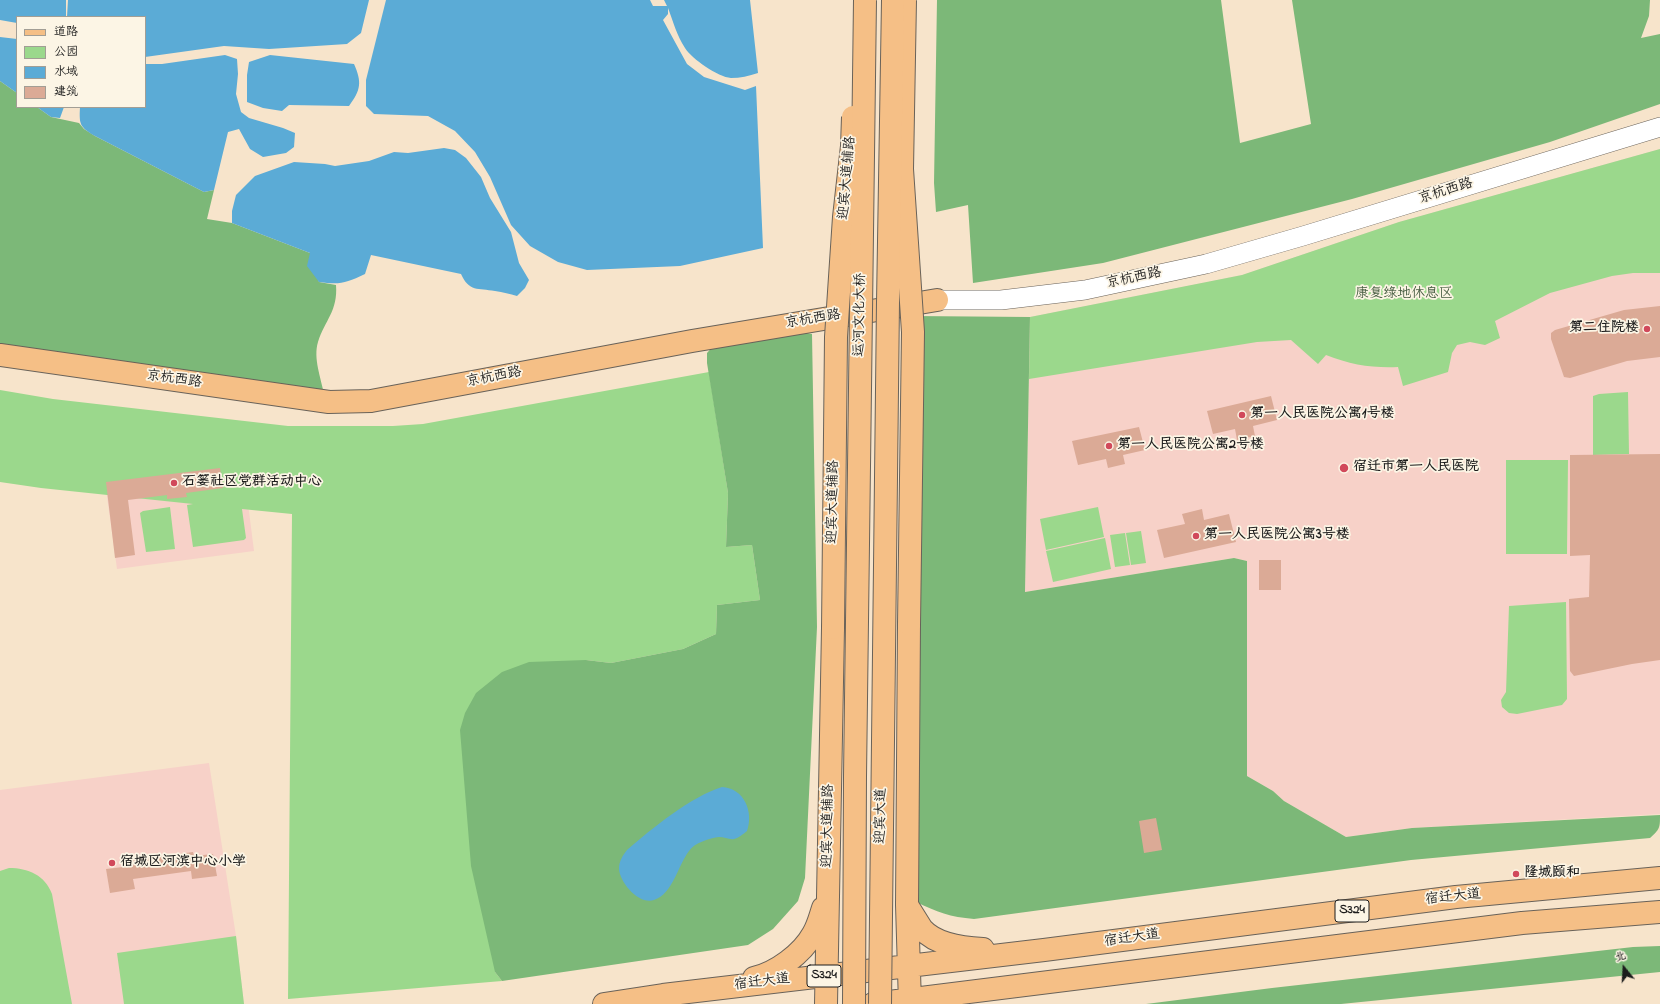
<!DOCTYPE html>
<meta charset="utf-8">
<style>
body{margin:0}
#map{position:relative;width:1660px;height:1004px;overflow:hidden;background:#f7e4cb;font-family:"Indie Flower","LXGW WenKai TC",sans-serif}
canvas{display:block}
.legend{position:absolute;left:16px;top:16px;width:130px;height:92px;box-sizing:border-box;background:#fcf5e5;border:1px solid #a29e95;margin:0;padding:5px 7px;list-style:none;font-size:12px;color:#1c1c1c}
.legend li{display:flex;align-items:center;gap:8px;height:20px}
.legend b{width:20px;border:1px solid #a29e95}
.north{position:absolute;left:1604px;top:948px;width:40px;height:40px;-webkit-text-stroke:3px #fcf5e5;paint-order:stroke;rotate:342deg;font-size:11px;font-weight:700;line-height:16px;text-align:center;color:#1c1c1c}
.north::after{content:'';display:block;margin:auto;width:14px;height:18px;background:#1c1c1c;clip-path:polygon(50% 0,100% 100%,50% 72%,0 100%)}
</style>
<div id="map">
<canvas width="1660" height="1004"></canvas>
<ul class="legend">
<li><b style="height:5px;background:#f5bf86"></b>道路</li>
<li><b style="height:11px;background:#9bd88c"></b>公园</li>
<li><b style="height:11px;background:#5babd6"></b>水域</li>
<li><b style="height:11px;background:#dbaa96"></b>建筑</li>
</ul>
<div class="north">北</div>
</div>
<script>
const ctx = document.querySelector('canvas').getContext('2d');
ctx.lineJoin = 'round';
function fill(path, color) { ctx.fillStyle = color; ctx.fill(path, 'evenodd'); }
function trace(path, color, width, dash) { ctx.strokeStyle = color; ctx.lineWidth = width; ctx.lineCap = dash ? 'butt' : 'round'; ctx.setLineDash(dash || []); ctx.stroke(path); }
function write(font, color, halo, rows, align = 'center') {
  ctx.font = font + ' "Indie Flower","LXGW WenKai TC",sans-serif'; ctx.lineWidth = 3.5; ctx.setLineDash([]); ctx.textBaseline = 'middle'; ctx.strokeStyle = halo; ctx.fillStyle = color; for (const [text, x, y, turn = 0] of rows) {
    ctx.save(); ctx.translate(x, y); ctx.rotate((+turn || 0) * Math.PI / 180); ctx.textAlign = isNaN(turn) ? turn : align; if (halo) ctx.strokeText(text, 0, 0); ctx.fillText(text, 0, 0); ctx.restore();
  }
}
fill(new Path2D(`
 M 1660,149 L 1660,814 L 1412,828 L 1346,837 L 1284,801 L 1273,791 L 1247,776 L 1247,561 L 1234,558 L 1025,592 L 1030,317 L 1242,275 L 1399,222 Z
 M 243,464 L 254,551 L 117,569 L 105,482 Z
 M 209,763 L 236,936 L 244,1004 L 0,1004 L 0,790 Z`), '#f7d1c8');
fill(new Path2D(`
 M 1660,149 L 1660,273 L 1633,273 L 1612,276 L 1550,293 L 1495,321 L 1500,338 L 1485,345 L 1470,342 L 1457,345 L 1452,353 L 1448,372 L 1403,386 L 1398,367 C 1372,368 1351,365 1326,355 L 1318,364 L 1291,340 L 1257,342 L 1029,379 L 1030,317 L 1242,275 L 1399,222 Z
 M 709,372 L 728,493 L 726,547 L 752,545 L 760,600 L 717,605 L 716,634 L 683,649 L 611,663 L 586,660 L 495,972 L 502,981 L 288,999 L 292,514 L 242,509 L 246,538 L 244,540 L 193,547 L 187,505 L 193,504 L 41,488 L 0,482 L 0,390 L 53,399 L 288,426 L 393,426 L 423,424 Z
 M 1628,392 L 1629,454 L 1593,455 L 1593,396 L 1599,394 Z
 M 1506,460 L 1568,460 L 1567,554 L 1506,554 Z
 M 170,507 L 175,549 L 146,552 L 140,513 L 143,511 Z
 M 1098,507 L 1104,537 L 1046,550 L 1040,519 Z
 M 1141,531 L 1146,563 L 1131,565 L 1126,533 Z
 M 1125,533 L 1130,565 L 1115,567 L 1110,535 Z
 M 1105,538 L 1111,569 L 1053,582 L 1046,551 Z
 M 1566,602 L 1567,699 L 1562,705 L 1517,714 L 1509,713 L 1502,707 L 1501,700 L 1506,692 L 1509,606 Z
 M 9,868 C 28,868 45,875 52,894 L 72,1004 L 0,1004 L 0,871 Z
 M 236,936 L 244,1004 L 124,1004 L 117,953 Z`), '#9bd88c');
fill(new Path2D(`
 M 937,0 L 1221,0 L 1240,143 L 1311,124 L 1292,0 L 1650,0 L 1649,16 L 1641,38 L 1660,34 L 1660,104 L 1550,142 L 1352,199 L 1103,263 L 973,283 L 968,205 L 936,212 L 934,183 Z
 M 0,81 L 17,93 L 17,107 L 37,107 L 51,117 L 79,123 L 84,129 L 95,136 L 204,192 L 214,190 L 207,219 L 232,223 L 310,253 L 319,282 L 336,285 C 338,311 325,320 318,342 C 313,358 321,378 324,394 L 0,349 Z
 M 912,316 L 1030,317 L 1025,592 L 1234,558 L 1247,561 L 1247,776 L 1273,791 L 1284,801 L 1346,837 L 1412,828 L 1660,815 C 1660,828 1660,829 1650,838 L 1411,860 L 974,919 C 950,917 937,912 916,902 Z
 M 801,332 L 812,334 L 817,627 L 805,878 L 798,901 L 773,929 L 748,945 L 502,981 L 495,972 L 471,866 L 460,730 L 465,713 L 476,693 L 502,672 L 529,662 L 586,660 L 611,663 L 683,649 L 716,634 L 717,605 L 760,600 L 752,545 L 726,547 L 728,493 L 707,363 L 707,353 L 715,344 Z
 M 1660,946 L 1660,972 L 1341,1004 L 1146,1004 L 1272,988 L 1633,947 Z`), '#7cb878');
fill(new Path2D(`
 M 0,0 L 66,0 L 66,17 L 17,17 L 17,23 L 0,20 Z
 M 68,0 L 369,0 L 361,33 L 347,44 L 269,49 L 224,46 L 145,57 L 145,17 L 67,17 Z
 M 386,0 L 650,0 L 653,6 L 667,6 L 664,0 L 750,0 L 758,73 C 749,76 740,78 731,78 C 718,77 692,59 685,48 C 677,36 673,21 668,8 L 668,14 L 663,20 L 687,64 L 704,77 L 745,90 L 756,86 L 763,248 L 680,266 L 587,270 L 558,262 L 530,246 L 511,225 L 490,177 L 475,152 L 455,131 L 428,116 L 374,114 L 366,106 L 366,80 Z
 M 0,37 L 17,39 L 17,93 L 0,81 Z
 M 225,55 L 237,59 L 238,74 L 236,94 L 241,112 L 249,118 L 283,128 L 295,133 L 294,147 L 286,153 L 263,157 L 250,149 L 239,129 L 228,132 L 214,190 L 204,192 L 95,136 C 80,127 79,125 80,107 L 145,107 L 145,64 L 162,64 Z
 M 270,55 L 354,64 C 362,82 361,90 349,106 L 289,105 L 282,111 L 263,108 L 247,102 L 247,75 L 249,62 Z
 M 37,107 L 64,107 L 60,118 L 51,117 Z
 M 444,148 L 455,150 L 466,158 L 481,177 L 490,198 L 511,232 L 519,263 L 529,280 L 525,288 L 517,296 C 510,294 503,292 495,291 C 478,288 469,292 461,274 L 371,255 L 365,274 C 346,283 340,285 319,282 L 307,266 L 310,253 L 232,223 L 232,211 L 236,195 L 255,176 L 294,162 L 325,164 L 335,166 L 369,161 L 394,152 L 408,153 Z
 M 722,787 C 744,788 754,812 747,831 C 743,834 739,838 734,839 C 730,840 724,837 719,837 C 710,838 694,843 689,851 C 678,865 673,894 654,900 C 639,905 620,883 619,869 C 619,861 623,855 627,850 C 651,829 692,796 722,787 Z`), '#5babd6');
fill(new Path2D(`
 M 1660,306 L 1660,357 L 1627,361 L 1570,378 L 1564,377 L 1551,339 L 1551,333 L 1555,330 L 1624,310 Z
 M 1271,396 L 1277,420 L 1253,426 L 1255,436 L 1237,440 L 1235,429 L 1213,434 L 1207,411 Z
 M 1139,427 L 1145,450 L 1123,455 L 1125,464 L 1108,468 L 1106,459 L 1078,465 L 1072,441 Z
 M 1660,454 L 1660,660 L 1632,664 L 1574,676 L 1570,671 L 1569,599 L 1589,597 L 1590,555 L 1570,556 L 1570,455 Z
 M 220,468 L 223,488 L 186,493 L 187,497 L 167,499 L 167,495 L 128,500 L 135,555 L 115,558 L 106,482 Z
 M 1202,509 L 1204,520 L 1229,514 L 1236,542 L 1164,558 L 1157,530 L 1185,524 L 1182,514 Z
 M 1259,560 L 1281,560 L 1281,590 L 1259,590 Z
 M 1156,818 L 1162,850 L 1144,853 L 1139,821 Z
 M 193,852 L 194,856 L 213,854 L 217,876 L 192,879 L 191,871 L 133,879 L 135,889 L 110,893 L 106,869 L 123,867 L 122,862 Z`), '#dbaa96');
const minor = new Path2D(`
 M 937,300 L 1001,300 L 1085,290 L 1206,264 L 1303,236 L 1660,127`);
const major = new Path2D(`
 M 0,355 L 329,402 L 371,401 L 692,341 L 937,300
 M 909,624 L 907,905 L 910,1004
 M 907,905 C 912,913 917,921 922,929 C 936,945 963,948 983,949
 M 754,978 C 776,973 802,954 813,934 C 818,926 820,917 823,908
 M 604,1004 L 663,995 L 1044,950 L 1456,897 L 1660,878
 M 826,1004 L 833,628
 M 873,1004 L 1522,923 L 1660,912`);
trace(minor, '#696259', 20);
trace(major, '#696259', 24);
trace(minor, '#fff', 19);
trace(major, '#f5bf86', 22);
const majorBridge = new Path2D(`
 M 905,0 L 902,169 L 913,332 L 909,624
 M 833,628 L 836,337 L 844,217 L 852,146 L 853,117`);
const highwayBridge = new Path2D(`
 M 854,1004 L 855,776 L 865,0
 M 880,1004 L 888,302 L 893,0`);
trace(majorBridge, '#696259', 24, []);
trace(highwayBridge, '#696259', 24, []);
trace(majorBridge, '#f5bf86', 22);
trace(highwayBridge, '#f5bf86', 22);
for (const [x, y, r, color] of [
 [1647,329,4,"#d1495b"],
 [1242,415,4,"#d1495b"],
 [1109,446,4,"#d1495b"],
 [1344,468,5,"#d1495b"],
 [174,483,4,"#d1495b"],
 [1196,536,4,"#d1495b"],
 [112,863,4,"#d1495b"],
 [1516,874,4,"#d1495b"]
]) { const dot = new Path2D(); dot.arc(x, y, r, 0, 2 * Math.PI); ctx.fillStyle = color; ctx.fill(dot); trace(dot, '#fcf5e5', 1.5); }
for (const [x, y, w] of [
 [1352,911,34],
 [824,976,34]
]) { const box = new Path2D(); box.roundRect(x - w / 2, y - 11, w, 22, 3); ctx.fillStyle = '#fcf5e5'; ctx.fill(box); trace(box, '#1c1c1c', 1); }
write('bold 13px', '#1c1c1c', null, [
 ["S324",1352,911],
 ["S324",824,976]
]);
write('14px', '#1c1c1c', '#fcf5e5', [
 ["迎宾大道辅路",848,178,-85],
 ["京杭西路",1446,192,-17],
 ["京杭西路",1134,279,-12],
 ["运河文化大桥",861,315,-89],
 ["京杭西路",813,320,-9],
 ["京杭西路",494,378,-11],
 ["京杭西路",174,380,8],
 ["迎宾大道辅路",834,502,-89],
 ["迎宾大道",882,816,-89],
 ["迎宾大道辅路",829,826,-89],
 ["宿迁大道",1453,898,-6],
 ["宿迁大道",1132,939,-8],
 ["宿迁大道",762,983,-7]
]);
write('14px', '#485e43', '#fcf5e5', [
 ["康复绿地休息区",1404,295]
]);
write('bold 14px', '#1c1c1c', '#fcf5e5', [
 ["第二住院楼",1639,329,"right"],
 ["第一人民医院公寓1号楼",1250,415],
 ["第一人民医院公寓2号楼",1117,446],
 ["宿迁市第一人民医院",1353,468],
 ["石篓社区党群活动中心",182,483],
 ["第一人民医院公寓3号楼",1204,536],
 ["宿城区河滨中心小学",120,863],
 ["隆城颐和",1524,874]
], 'left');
</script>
